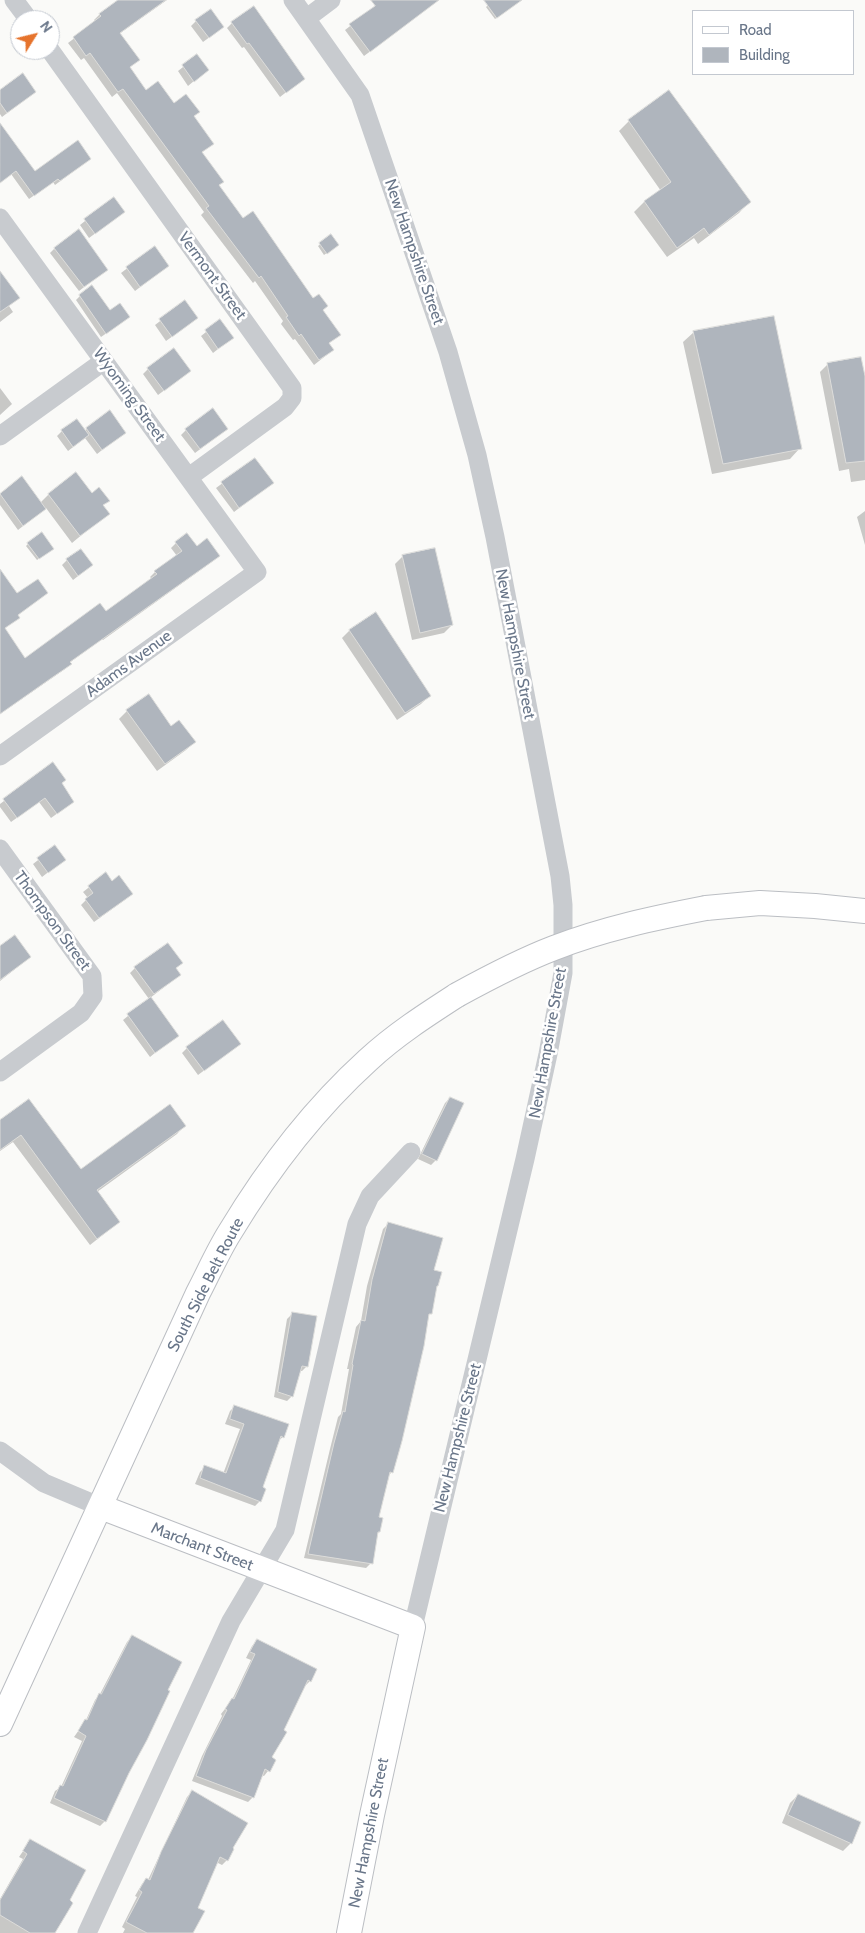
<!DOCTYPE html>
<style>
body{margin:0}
#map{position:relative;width:865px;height:1933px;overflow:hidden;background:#fafaf8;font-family:Cabin,sans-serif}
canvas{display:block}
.legend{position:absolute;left:692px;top:10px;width:162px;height:65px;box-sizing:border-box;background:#fff;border:1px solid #c3c8d0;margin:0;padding:6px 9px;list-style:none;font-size:15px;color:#697689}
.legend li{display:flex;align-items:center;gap:10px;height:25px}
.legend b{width:25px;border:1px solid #c3c8d0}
.north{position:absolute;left:10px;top:10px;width:50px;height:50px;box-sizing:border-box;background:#fff;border:1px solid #c3c8d0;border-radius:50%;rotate:54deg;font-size:14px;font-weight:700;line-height:20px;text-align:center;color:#697689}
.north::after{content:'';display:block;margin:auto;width:18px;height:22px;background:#e6732c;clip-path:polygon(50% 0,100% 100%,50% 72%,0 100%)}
</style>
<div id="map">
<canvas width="865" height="1933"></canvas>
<ul class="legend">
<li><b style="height:6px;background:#fff"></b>Road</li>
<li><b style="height:14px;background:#afb5bd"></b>Building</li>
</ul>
<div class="north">N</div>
</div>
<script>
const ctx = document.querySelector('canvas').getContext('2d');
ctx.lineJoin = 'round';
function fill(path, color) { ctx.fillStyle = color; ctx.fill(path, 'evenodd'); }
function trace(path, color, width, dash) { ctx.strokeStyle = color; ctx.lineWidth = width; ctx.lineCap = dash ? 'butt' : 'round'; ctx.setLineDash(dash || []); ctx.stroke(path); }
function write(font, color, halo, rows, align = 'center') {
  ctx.font = font + ' Cabin,sans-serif'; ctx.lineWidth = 5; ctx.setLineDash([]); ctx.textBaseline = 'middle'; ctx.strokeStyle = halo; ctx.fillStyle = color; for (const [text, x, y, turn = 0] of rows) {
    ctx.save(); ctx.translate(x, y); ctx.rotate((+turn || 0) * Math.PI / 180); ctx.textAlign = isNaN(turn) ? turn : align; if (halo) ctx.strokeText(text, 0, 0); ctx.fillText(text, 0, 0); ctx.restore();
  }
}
fill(new Path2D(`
 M 120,0 L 167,0 L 119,34 L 138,60 L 129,68 L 146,92 L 173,105 L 198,112 L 193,117 L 213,144 L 201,153 L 218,186 L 242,220 L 321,311 L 339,335 L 328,344 L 333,350 L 314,365 L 295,339 L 293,340 L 281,324 L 283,321 L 255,281 L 253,283 L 201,215 L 204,212 L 117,93 L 112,97 L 84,58 L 81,60 L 68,43 L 96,22 L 94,20 L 100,14 Z
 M 384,0 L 439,0 L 364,56 L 345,30 Z
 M 494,0 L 507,0 L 510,8 L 495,19 L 486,7 Z
 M 196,21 L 218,31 L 203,42 L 191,26 Z
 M 232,23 L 303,79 L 280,97 L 244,47 L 242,48 L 227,28 Z
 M 197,56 L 207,70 L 188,86 L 178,71 Z
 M 0,91 L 35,92 L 2,117 L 0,114 Z
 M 629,121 L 749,202 L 739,213 L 698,244 L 694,238 L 667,257 L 634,212 L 644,202 L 661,191 L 619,131 Z
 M 0,142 L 34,173 L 90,159 L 55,185 L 53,182 L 29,199 L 11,174 L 0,183 Z
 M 114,198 L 124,212 L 89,238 L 80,225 Z
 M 331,236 L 335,247 L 324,255 L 318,246 Z
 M 154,248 L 168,266 L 135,291 L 121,273 Z
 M 54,249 L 101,274 L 79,291 L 50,253 Z
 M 0,272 L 9,306 L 13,312 L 0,322 Z
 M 80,296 L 110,312 L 124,321 L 101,337 L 76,300 Z
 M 185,302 L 191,323 L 166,341 L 155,325 Z
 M 220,321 L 227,342 L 213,353 L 201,336 Z
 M 694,332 L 800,448 L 790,459 L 712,474 L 683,342 Z
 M 828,364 L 865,383 L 865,480 L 851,482 L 849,469 L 839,471 L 820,372 Z
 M 148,369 L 190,371 L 158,395 L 143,374 Z
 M 0,388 L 12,404 L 0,415 Z
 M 87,429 L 124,433 L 97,454 L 85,438 L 68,451 L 57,436 L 62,431 L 84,431 Z
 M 227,429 L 195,453 L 181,435 L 186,430 Z
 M 255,459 L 272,483 L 234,512 L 216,488 Z
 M 22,478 L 40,503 L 49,494 L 92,495 L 108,500 L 102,506 L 108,513 L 72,543 L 46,508 L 18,530 L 0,505 L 0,494 Z
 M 865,511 L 865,545 L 857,517 Z
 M 176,543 L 196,547 L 213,561 L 103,640 L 102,639 L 69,663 L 65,669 L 0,714 L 0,572 L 18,618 L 4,629 L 24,659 L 106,612 L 152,579 L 150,577 L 155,572 L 177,556 L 171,548 Z
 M 28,544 L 50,551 L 37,560 L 26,546 Z
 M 403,556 L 452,625 L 444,633 L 412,640 L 395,564 Z
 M 67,560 L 86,570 L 73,580 L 62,565 Z
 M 350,630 L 429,696 L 421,704 L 397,720 L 342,638 Z
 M 127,711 L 171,727 L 194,742 L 186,750 L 157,771 L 119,719 Z
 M 53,764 L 60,784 L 73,802 L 51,818 L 39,802 L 11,822 L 0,807 L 0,804 Z
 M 55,847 L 64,860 L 42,877 L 33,864 Z
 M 106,874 L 126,899 L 94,922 L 81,905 L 88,898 L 83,892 Z
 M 0,947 L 30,957 L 0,981 Z
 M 181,963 L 175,969 L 180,975 L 150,998 L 177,1035 L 150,1057 L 123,1020 L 149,999 L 130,973 L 135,968 Z
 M 187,1048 L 234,1048 L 198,1075 L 182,1053 Z
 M 450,1098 L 436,1160 L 431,1165 L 418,1159 L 445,1103 Z
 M 0,1121 L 81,1170 L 184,1126 L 177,1134 L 97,1192 L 119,1222 L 90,1245 L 13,1142 L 0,1151 Z
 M 388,1224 L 432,1271 L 435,1287 L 392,1472 L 387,1477 L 378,1518 L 379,1532 L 376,1535 L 371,1563 L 366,1568 L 304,1558 L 330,1449 L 338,1417 L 341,1414 L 349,1369 L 347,1369 L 356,1327 L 361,1321 L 367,1286 L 383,1229 Z
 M 292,1314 L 307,1366 L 302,1371 L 300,1371 L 292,1396 L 287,1401 L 274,1397 L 287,1319 Z
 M 235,1406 L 283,1437 L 277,1442 L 261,1488 L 260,1501 L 255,1506 L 195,1484 L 200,1472 L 205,1467 L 223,1474 L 240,1429 L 225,1424 L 230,1411 Z
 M 132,1637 L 128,1772 L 105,1821 L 100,1826 L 50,1803 L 55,1791 L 61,1787 L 82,1741 L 74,1737 L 86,1720 L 95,1700 L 100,1694 L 127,1642 Z
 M 257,1641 L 310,1681 L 305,1686 L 270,1758 L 274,1760 L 268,1771 L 264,1776 L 261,1775 L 253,1797 L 248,1802 L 192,1781 L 202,1756 L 222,1716 L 221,1714 L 232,1700 L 251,1660 L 246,1658 L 252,1646 Z
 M 192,1792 L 231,1849 L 227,1860 L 222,1865 L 216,1862 L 197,1908 L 184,1933 L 123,1933 L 125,1929 L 122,1927 L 137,1897 L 135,1896 L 142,1884 L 148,1880 L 187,1797 Z
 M 798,1795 L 851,1843 L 843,1851 L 782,1823 L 790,1803 Z
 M 30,1841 L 68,1901 L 54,1933 L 0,1933 L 0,1899 L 23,1859 L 19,1857 Z`), '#0003');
const building = new Path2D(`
 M 118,0 L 166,0 L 120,33 L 140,60 L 130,67 L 146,90 L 158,81 L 174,103 L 186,94 L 200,112 L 194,116 L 214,144 L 202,152 L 224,182 L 219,185 L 243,218 L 253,211 L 313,298 L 319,294 L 328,306 L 323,310 L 341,335 L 329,343 L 334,350 L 319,360 L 301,334 L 299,336 L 286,317 L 288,316 L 261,276 L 259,278 L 206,208 L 209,206 L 123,89 L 118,92 L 90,53 L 86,56 L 73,37 L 101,16 L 99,14 Z
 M 371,0 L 439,0 L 370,52 L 349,24 L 375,6 Z
 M 484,0 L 522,0 L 497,18 Z
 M 254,6 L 305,79 L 286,93 L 249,43 L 247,44 L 231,22 Z
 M 211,9 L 224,27 L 209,38 L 195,20 Z
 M 197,54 L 209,70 L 194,82 L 182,65 Z
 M 23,73 L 36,92 L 7,113 L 0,103 L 0,90 Z
 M 669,90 L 751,202 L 709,235 L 704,228 L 677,248 L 644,201 L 671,182 L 628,120 Z
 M 0,123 L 35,171 L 78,140 L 91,159 L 60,181 L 58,179 L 34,196 L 16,171 L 0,183 Z
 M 114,197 L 125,212 L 95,234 L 84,219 Z
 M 79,229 L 108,270 L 84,287 L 54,248 Z
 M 331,234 L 339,245 L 327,254 L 319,243 Z
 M 155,246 L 169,266 L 140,287 L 126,267 Z
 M 0,271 L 20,298 L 0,312 Z
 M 92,285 L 110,310 L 120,303 L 130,317 L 106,334 L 79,295 Z
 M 185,300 L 198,318 L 172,337 L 159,319 Z
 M 774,316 L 802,449 L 723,464 L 693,331 Z
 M 220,319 L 234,338 L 218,349 L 205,330 Z
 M 174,348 L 191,371 L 164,391 L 147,368 Z
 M 861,357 L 865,376 L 865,461 L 846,463 L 827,363 Z
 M 213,408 L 228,429 L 200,449 L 185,429 Z
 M 110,410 L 126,433 L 102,450 L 86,428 Z
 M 77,419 L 89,435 L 73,447 L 61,430 Z
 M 255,458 L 274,483 L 239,508 L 221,482 Z
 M 76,472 L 92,493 L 99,487 L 110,501 L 103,505 L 110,514 L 80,536 L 48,494 Z
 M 22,476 L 46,509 L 23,526 L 0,494 Z
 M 42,532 L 54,549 L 39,559 L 27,543 Z
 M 187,533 L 197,546 L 207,538 L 220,556 L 70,662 L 72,664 L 50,679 L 0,714 L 0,569 L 17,593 L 38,579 L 48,593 L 18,615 L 20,618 L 5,628 L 25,658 L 100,603 L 106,611 L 157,574 L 154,571 L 182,551 L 175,542 Z
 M 435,548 L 453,625 L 420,633 L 402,555 Z
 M 81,549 L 93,565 L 78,576 L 66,559 Z
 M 376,612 L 431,696 L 405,713 L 349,630 Z
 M 149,694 L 171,726 L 179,720 L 196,742 L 165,764 L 126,710 Z
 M 53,762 L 66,780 L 62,783 L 74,802 L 57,814 L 45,798 L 17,818 L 3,799 Z
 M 55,845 L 66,860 L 48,873 L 37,858 Z
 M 106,872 L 112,881 L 119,875 L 133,894 L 99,918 L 85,899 L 93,893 L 88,886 Z
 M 15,935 L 31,957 L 0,980 L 0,946 Z
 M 168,943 L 183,963 L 176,968 L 181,975 L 154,994 L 134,967 Z
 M 151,997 L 179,1036 L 155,1053 L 127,1014 Z
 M 223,1020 L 241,1044 L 204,1071 L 186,1047 Z
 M 450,1097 L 464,1103 L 437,1161 L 422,1154 Z
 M 29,1099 L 81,1169 L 170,1104 L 186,1126 L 97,1190 L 120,1222 L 97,1239 L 21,1135 L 0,1150 L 0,1120 Z
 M 388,1222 L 443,1238 L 434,1270 L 442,1272 L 438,1286 L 437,1286 L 432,1314 L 429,1314 L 424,1346 L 402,1441 L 393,1473 L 390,1472 L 379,1517 L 383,1518 L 380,1532 L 378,1532 L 373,1564 L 308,1554 L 334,1443 L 343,1411 L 345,1412 L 353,1365 L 352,1364 L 361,1320 L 365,1321 L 372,1280 Z
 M 292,1312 L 317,1316 L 308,1367 L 302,1366 L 293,1397 L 278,1392 Z
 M 234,1405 L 289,1424 L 284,1438 L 281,1436 L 263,1487 L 266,1489 L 261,1502 L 200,1478 L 204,1465 L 226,1473 L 244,1424 L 230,1419 Z
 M 132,1635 L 182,1662 L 168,1690 L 170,1691 L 147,1740 L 129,1773 L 106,1822 L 54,1798 L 60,1785 L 63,1786 L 86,1736 L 78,1731 L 85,1719 L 87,1720 L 99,1693 L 101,1694 Z
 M 257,1639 L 317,1669 L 311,1682 L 308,1680 L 284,1730 L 287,1732 L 272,1757 L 276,1760 L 270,1772 L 265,1769 L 254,1798 L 196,1776 L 206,1750 L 227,1710 L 225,1709 L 232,1698 L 234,1699 L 255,1654 L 250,1652 Z
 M 192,1790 L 248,1823 L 233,1848 L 234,1849 L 228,1861 L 220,1857 L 198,1908 L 205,1911 L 193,1933 L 147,1933 L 126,1922 L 142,1892 L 139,1890 L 146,1878 L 150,1880 L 161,1852 Z
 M 798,1794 L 861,1822 L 852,1844 L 788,1815 Z
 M 30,1839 L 86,1870 L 70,1900 L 73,1903 L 55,1933 L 30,1933 L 0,1915 L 0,1900 L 27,1854 L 23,1851 Z`);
fill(building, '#afb5bd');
trace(building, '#dcdcda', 1);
const major = new Path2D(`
 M 706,908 L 760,903 L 815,906 L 865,911
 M 101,1507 L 413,1627 L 372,1815 L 349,1933
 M 0,1724 L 198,1293 C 209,1272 218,1251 230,1232 C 268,1169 314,1109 368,1060 C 395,1035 426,1015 457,995`);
trace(major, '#bbbec3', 26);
trace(new Path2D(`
 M 14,0 L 29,20
 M 293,0 L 360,95 L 448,352 L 477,455 L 495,537 L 560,876 L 563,905 L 563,973 L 548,1054 L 525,1159 L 413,1627
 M 307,18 L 331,0
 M 50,50 L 292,388 L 292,398 L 285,407 L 189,477
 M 0,218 L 257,572 L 0,756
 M 0,436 L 104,361
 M 0,849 L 92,976 L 93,996 L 81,1013 L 0,1072
 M 0,1451 L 44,1483 L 101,1507
 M 87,1933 L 231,1621 L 285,1530 L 357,1224 L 370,1196 L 411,1152`), '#c8cbcf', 19);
trace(major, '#fff', 24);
const majorBridge = new Path2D(`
 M 457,995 C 488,978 520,961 554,948 C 603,929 654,918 706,908`);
trace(majorBridge, '#bbbec3', 26, []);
trace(majorBridge, '#fff', 24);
write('16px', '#697689', '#fff', [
 ["New Hampshire Street",414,252,71],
 ["Vermont Street",212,276,54],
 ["Wyoming Street",129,395,54],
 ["New Hampshire Street",515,644,79],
 ["Adams Avenue",129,664,-36],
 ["Thompson Street",52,921,54],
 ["New Hampshire Street",548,1043,-80],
 ["South Side Belt Route",206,1285,-63],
 ["New Hampshire Street",458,1438,-76],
 ["Marchant Street",202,1547,21],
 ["New Hampshire Street",369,1833,-79]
]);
</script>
